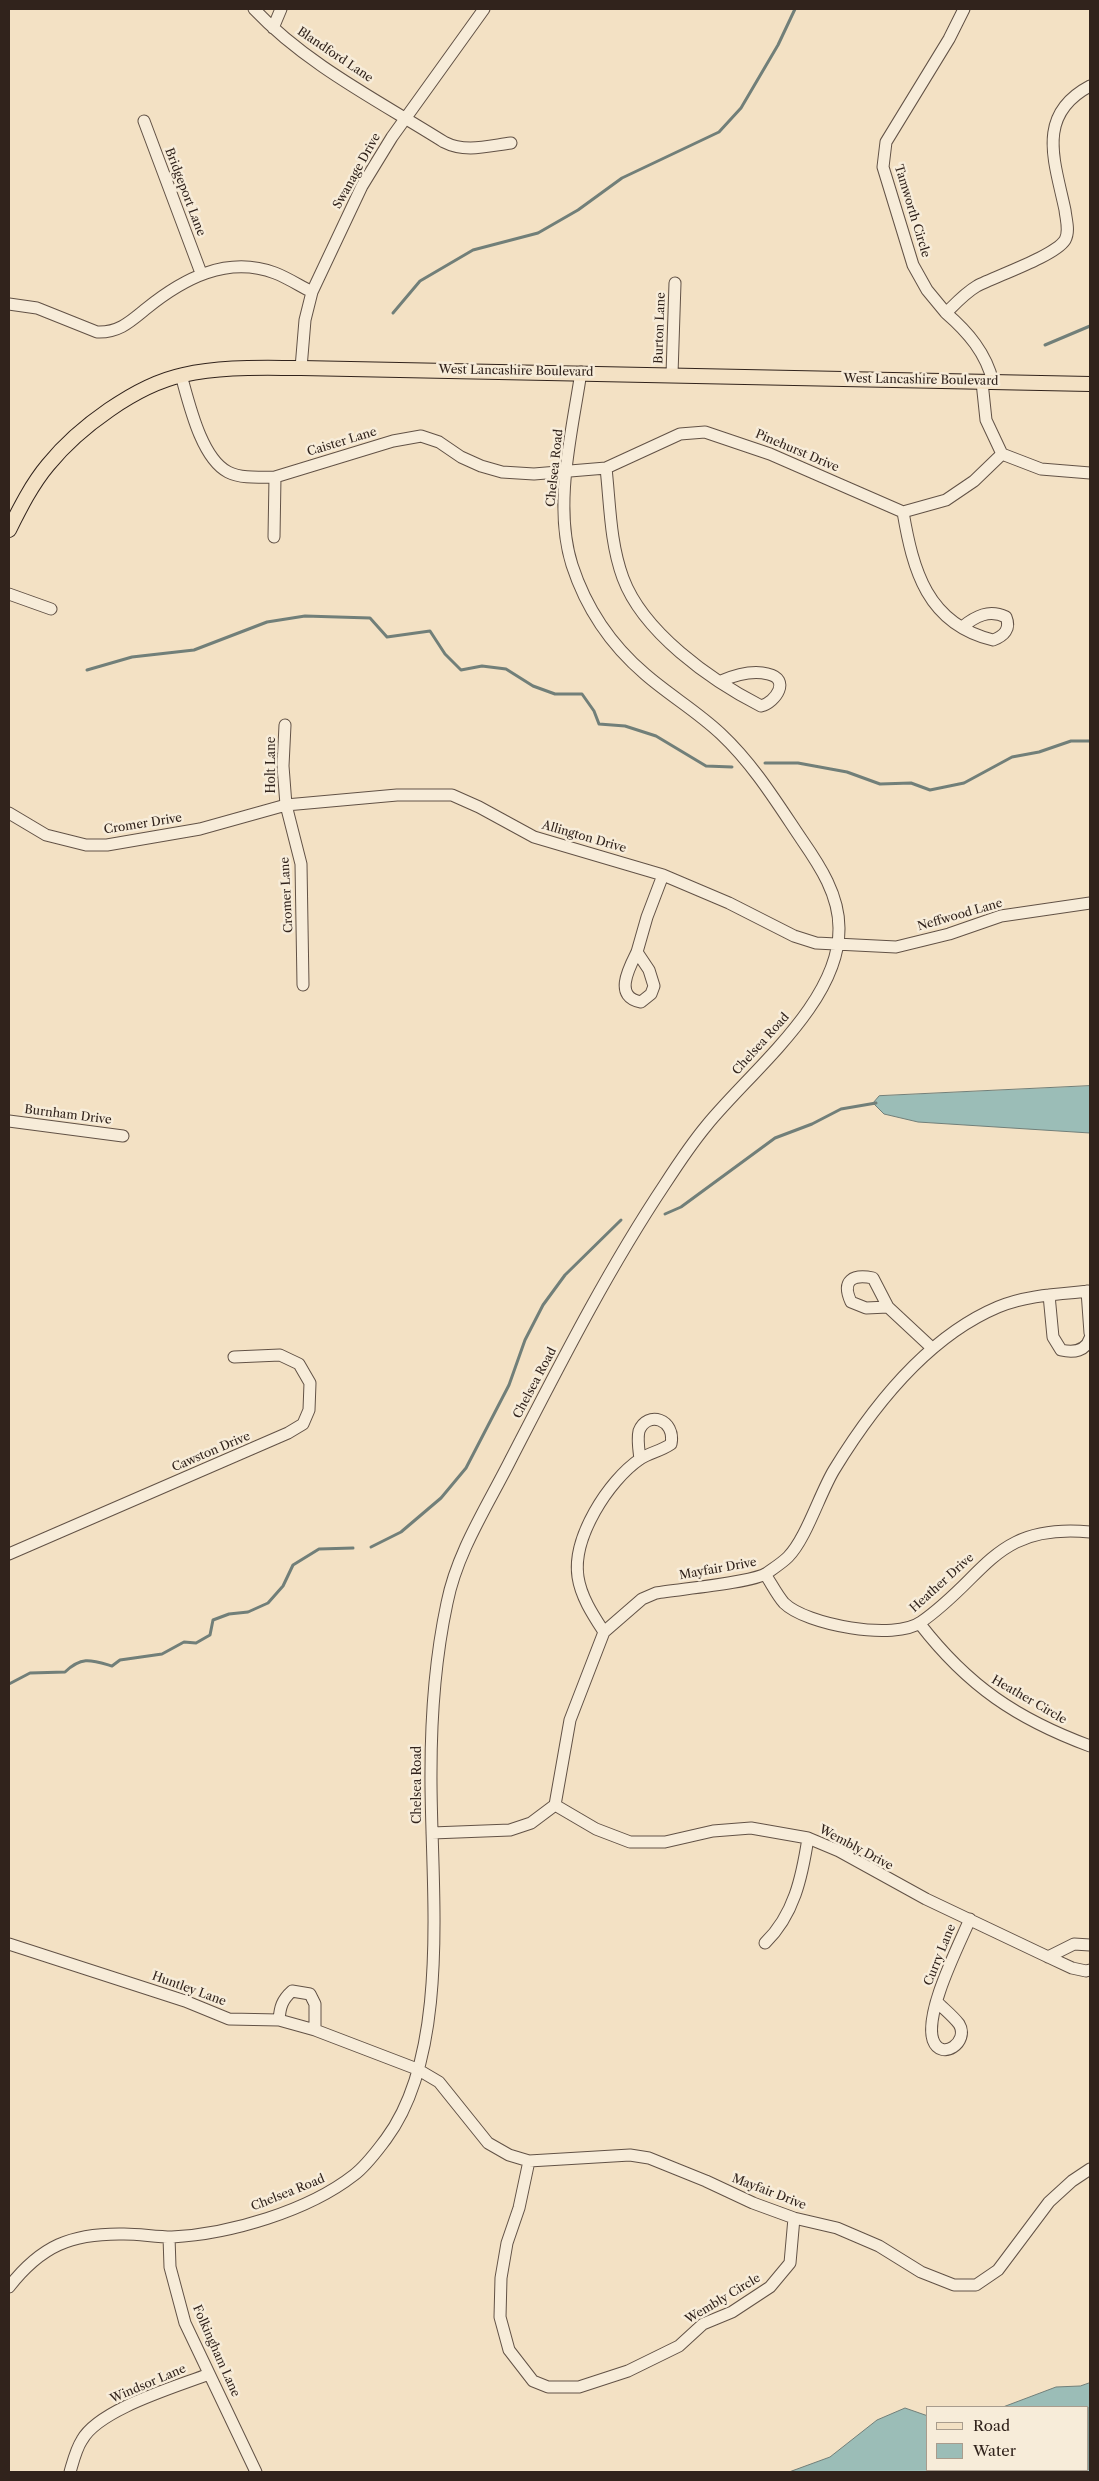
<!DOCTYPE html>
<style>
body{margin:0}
#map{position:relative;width:1099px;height:2481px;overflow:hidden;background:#f3e1c4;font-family:"Libre Caslon Text",serif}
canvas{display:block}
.frame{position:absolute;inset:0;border:10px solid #31231c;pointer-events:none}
.legend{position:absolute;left:926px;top:2406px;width:162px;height:65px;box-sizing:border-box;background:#f7ecd9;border:1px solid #a89c8d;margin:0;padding:6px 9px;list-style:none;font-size:15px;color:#31231c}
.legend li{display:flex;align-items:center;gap:10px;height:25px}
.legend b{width:25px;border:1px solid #a89c8d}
</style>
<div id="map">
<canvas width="1099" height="2481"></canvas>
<div class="frame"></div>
<ul class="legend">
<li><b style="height:6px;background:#f3e1c4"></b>Road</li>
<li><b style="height:14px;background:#9bbdb7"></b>Water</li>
</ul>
</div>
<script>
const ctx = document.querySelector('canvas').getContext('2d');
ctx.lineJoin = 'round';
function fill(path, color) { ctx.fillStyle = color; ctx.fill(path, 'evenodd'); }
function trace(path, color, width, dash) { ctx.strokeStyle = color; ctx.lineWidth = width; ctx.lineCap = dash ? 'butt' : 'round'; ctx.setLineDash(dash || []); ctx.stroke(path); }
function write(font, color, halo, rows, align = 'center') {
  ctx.font = font + ' "Libre Caslon Text",serif'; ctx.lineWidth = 5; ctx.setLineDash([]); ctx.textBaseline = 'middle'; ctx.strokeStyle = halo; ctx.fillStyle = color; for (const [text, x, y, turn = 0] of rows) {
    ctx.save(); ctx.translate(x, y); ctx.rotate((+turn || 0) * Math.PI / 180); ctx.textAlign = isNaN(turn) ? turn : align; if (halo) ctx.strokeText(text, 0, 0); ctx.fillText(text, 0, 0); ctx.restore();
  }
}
const water = new Path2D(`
 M 1090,1086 L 1090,1133 L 918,1122 L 884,1114 L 873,1103 L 879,1096 Z
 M 1090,2383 L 1090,2472 L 789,2472 L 830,2457 L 877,2420 L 905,2408 L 928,2416 L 928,2470 L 1088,2470 L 1088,2407 L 1003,2407 L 1056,2387 L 1080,2386 Z`);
fill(water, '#9bbdb7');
trace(water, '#717f79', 1);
trace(new Path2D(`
 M 393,313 L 420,281 L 473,250 L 538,233 L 578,210 L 622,178 L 719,132 L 741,108 L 778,45 L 795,9
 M 1045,345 L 1090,326
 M 87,670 L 132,657 L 194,650 L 267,622 L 305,616 L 370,618 L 387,637 L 430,631 L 445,654 L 461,670 L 482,666 L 506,669 L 533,686 L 555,694 L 582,694 L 594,711 L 599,724 L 625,726 L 656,736 L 706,766 L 732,767
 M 765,763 L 798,763 L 847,772 L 880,784 L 911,783 L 930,790 L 964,783 L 1012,757 L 1039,752 L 1071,741 L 1090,741
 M 665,1214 L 681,1207 L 775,1138 L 812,1124 L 841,1109 L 876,1103
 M 371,1547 L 401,1532 L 441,1498 L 466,1468 L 509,1385 L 525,1340 L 543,1305 L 565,1275 L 621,1220
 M 9,1684 L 30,1673 L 65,1672 C 82,1656 91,1660 112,1666 L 120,1660 L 162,1654 L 184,1642 L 196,1643 L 210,1635 L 213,1620 L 229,1614 L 248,1612 L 268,1603 L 283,1586 L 293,1565 L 319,1549 L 353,1548`), '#717f79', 3);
const minor = new Path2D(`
 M 254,9 C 307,65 379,101 444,142 C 465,153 488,146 511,143
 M 964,9 L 949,39 L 886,142 L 883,167 L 913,265 L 927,290 L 946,313 C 956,303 965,293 977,286 C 996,276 1055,256 1065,240 C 1070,231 1066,220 1065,210 C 1055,162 1035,115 1090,86
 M 273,28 L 281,9
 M 144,121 L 201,273
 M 9,304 L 37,308 L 97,332 C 119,333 131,321 147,308 C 183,279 227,255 275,273 C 288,278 300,286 312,292
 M 946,313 C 968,332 986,353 993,382
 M 301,368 L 305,320 L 312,292 L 362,186 L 392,137 L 484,9
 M 672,374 L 675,283
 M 181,375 C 189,403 201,458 228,472 C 242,479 260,477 275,477 L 393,441 L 421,436 L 439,442 L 461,457 L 481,466 L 502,472 L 534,474 L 606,468 L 680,434 L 705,432 L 770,454 L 903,512 L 946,500 L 974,481 L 1002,454
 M 982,382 L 986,420 L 1002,454 L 1041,469 L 1090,473
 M 606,468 C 610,504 610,543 623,578 C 643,632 710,680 761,706 C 776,702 791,679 768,674 C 753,670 735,675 721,681
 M 903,512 C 913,570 927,624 993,640 C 1004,636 1011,629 1006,617 C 989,609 976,616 962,627
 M 274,537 L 275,477
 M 9,594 L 51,609
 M 285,725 L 283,766 L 286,805 L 301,864 L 303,985
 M 9,813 L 46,835 L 86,845 L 107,845 L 200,829 L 286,805 L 397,795 L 452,795 L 479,807 L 534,837 L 663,875 L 729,903 L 794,936 L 816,943 L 896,947 L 949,934 L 1001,916 L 1090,903
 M 637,952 L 649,970 L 654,986 L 651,994 L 641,1002 C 613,997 629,968 637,952 Z
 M 637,952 L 647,917 L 663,875
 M 9,1121 L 123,1136
 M 1087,1291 L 1090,1333
 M 1049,1295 L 1053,1337 L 1061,1350 C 1074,1353 1086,1351 1090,1338
 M 888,1307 L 866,1308 L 851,1302 C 841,1280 853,1274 873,1278 L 888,1307 L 932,1348
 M 9,1554 L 288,1433 L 303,1424 L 309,1410 L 310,1383 L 299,1364 L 280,1355 L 234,1357
 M 765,1574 C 771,1583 777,1595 784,1603 C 806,1625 895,1641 921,1622 C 987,1576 994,1523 1090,1532
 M 920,1624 C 968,1686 1017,1719 1090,1746
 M 604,1632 C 593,1615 581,1597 578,1577 C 572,1538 608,1481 640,1459 C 649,1453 661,1451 671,1444 C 676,1419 647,1410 639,1431 C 637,1439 639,1451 640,1459
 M 555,1805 L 596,1829 L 630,1842 L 665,1842 L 713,1831 L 751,1828 L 808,1838 L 839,1851 L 926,1899 L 1044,1955 L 1072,1968 L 1086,1971 L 1090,1970
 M 432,1833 L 510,1830 L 531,1823 L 555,1805 L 570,1720 L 604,1632 L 642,1599 L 656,1593 C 679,1589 752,1583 767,1573 C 774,1568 782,1563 788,1557 C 806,1539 820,1493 834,1470 C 873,1406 927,1337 998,1307 C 1026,1295 1060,1294 1090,1291
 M 765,1943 C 794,1915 802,1877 808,1838
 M 9,1944 L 185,2001 L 229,2019 L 279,2020 L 315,2030 L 417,2069 L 439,2082 L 488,2143 L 509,2155 L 529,2161 L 630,2155 L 649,2158 L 706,2181 L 753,2203 L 794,2218 L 837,2228 L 879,2246 L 921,2272 L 954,2285 L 976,2285 L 998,2270 L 1049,2202 L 1072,2181 L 1090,2169
 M 1048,1957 L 1074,1944 L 1090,1945
 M 937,2002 C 944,2009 953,2016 959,2024 C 970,2042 941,2062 933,2040 C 924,2013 959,1945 970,1919
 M 279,2020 C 280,2007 282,2000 292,1991 L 310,1994 L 315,2004 L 315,2030
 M 529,2161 L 519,2208 L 507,2243 L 501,2278 L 500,2317 L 509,2350 L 533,2381 L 548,2387 L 579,2387 L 628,2371 L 679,2346 L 703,2324 L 732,2312 L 770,2287 L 790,2263 L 794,2218
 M 169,2237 L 170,2267 L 185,2323 L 256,2472
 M 9,2287 C 41,2246 71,2233 124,2234 C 140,2234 156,2237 172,2237 C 230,2234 308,2211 354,2175 C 367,2165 376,2152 386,2139 C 453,2049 430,1879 431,1772 C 431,1715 435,1659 447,1603 C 457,1552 488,1505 511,1459 C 559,1366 607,1271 665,1184 C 678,1164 692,1143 707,1125 C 751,1071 840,1002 839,928 C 839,895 820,866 802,840 C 777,803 754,765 721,734 C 698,712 669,695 645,674 C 611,645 586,608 572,565 C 553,505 572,433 581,372
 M 70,2472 C 73,2462 76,2449 82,2440 C 99,2409 176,2387 209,2374`);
const major = new Path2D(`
 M 9,530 C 20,508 32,484 48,465 C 78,428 136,385 183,375 C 222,366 261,368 301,368 L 1090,384`);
trace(minor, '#625246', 13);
trace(major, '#31231c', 16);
trace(minor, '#f7ecd9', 11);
trace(major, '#f3e1c4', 14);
write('12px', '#31231c', '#f7ecd9', [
 ["Blandford Lane",335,55,34],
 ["Swanage Drive",357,171,-61],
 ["Bridgeport Lane",185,192,69],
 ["Tamworth Circle",912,211,73],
 ["Burton Lane",660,328,-88],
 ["West Lancashire Boulevard",516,371,1],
 ["West Lancashire Boulevard",921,380,1],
 ["Caister Lane",342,442,-17],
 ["Pinehurst Drive",797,451,23],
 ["Chelsea Road",555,468,-84],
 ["Holt Lane",272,765,-90],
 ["Cromer Drive",143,824,-9],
 ["Allington Drive",584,837,16],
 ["Cromer Lane",287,895,-93],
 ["Neffwood Lane",960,915,-16],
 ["Chelsea Road",761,1044,-48],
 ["Burnham Drive",68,1115,7],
 ["Chelsea Road",535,1383,-62],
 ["Cawston Drive",211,1452,-23],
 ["Mayfair Drive",718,1569,-10],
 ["Heather Drive",942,1583,-42],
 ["Heather Circle",1029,1700,30],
 ["Chelsea Road",418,1785,-90],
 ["Wembly Drive",856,1848,28],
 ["Curry Lane",940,1955,-68],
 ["Huntley Lane",189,1989,20],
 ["Mayfair Drive",769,2192,21],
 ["Chelsea Road",288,2193,-22],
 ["Wembly Circle",723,2299,-31],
 ["Folkingham Lane",216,2351,66],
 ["Windsor Lane",148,2384,-23]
]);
</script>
